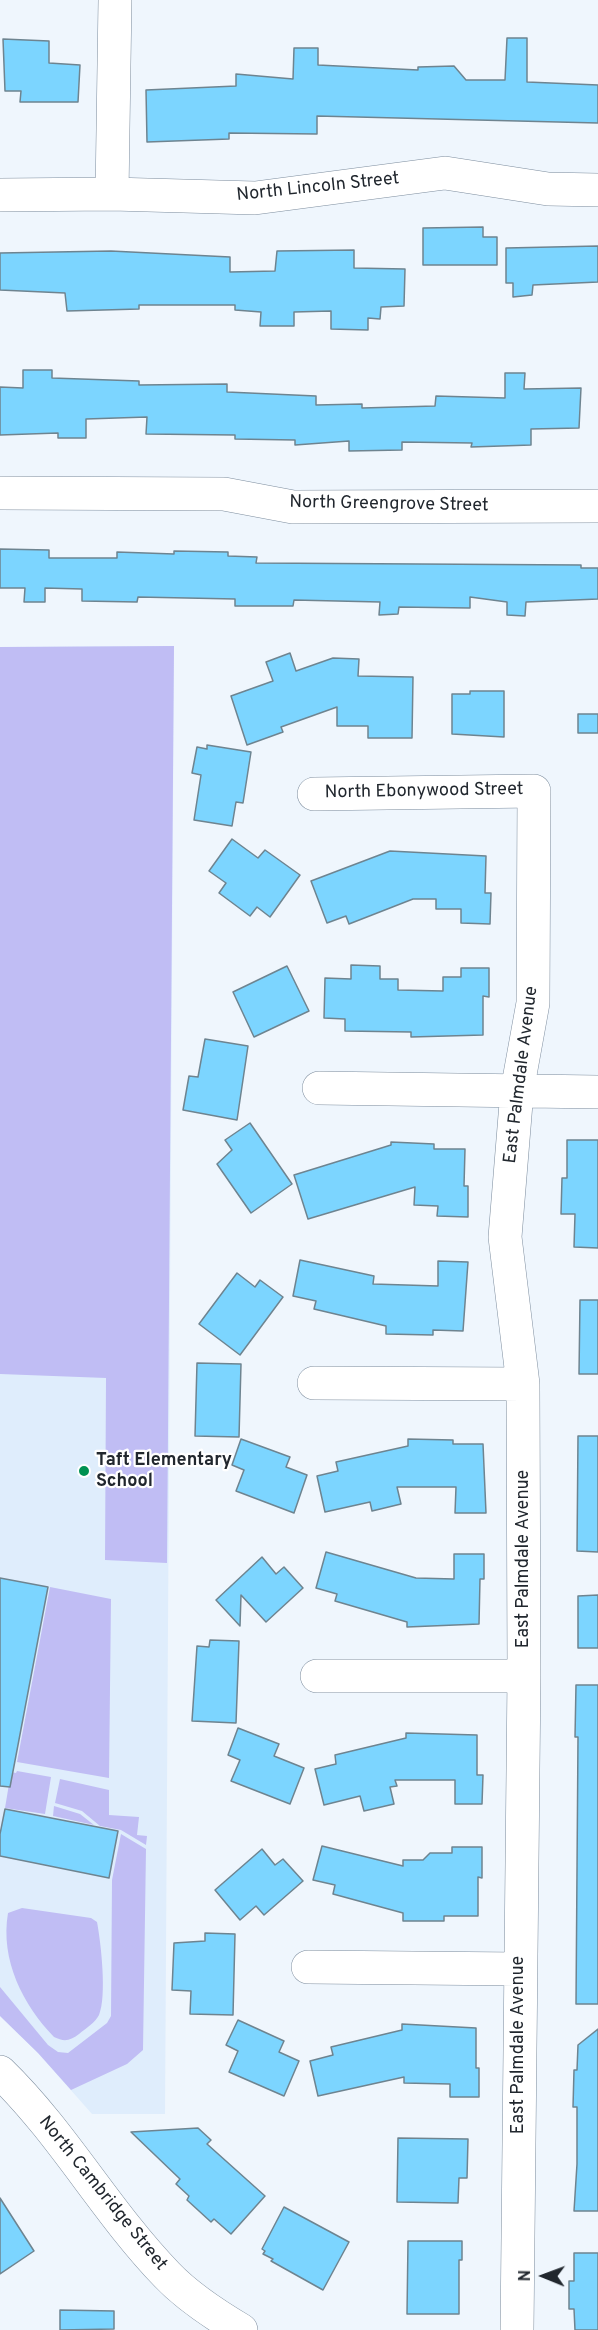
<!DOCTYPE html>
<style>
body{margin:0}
#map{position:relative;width:598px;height:2330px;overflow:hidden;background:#eff6fd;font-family:Overpass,sans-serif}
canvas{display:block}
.north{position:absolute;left:514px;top:2246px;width:60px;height:60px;-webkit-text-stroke:4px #fff;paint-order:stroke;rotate:271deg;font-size:16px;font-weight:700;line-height:24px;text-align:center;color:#21272e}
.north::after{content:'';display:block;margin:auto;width:21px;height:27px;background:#21272e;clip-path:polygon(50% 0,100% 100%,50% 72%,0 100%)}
</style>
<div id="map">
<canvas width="598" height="2330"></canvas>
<div class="north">N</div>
</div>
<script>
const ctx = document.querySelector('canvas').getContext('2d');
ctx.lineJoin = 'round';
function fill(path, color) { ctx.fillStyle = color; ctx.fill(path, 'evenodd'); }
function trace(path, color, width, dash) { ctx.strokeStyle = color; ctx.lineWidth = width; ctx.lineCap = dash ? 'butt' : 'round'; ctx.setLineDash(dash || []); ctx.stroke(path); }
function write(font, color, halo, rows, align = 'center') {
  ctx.font = font + ' Overpass,sans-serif'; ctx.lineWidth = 4.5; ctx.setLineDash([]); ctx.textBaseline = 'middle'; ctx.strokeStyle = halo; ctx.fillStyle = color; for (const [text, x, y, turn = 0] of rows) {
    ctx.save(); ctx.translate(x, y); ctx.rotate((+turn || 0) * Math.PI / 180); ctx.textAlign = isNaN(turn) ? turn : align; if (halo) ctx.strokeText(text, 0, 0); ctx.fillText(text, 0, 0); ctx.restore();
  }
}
fill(new Path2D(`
 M 174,646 L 165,2114 L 92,2114 L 38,2053 L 0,2016 L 0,647 Z`), '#dfedfc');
fill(new Path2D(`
 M 174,646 L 167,1563 L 105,1560 L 106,1378 L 0,1374 L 0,647 Z
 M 50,1587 L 111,1599 L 109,1778 L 17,1762 Z
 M 17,1771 L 51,1777 L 45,1814 L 5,1808 L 11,1772 L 16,1773 Z
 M 60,1779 L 109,1790 L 109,1815 L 139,1817 L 137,1835 L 147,1836 L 146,1845 L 121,1830 L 100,1826 L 82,1811 L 55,1803 Z
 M 54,1806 L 80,1814 L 94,1825 L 53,1816 Z
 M 121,1834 L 146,1849 L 143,2050 L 127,2064 L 71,2090 L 38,2053 L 0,2016 L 0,1987 L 48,2045 L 58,2052 L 68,2053 L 107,2023 L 111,2016 L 112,1880 Z
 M 22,1908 L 91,1918 L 97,1922 C 101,1943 107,1996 99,2015 C 95,2023 86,2028 79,2034 C 70,2041 64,2042 54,2037 C 23,2005 0,1960 8,1913 Z`), '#c0bdf4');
const building = new Path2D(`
 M 507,38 L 527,38 L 527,82 L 598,85 L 598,123 L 317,116 L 317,134 L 229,133 L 229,139 L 147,142 L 146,90 L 236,86 L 236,74 L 293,79 L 294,48 L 318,48 L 318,65 L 418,70 L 418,67 L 454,66 L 466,80 L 505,80 Z
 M 3,39 L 49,41 L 49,63 L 80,65 L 78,102 L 20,102 L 21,91 L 5,91 Z
 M 483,227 L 483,237 L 497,237 L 497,265 L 423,265 L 423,228 Z
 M 598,246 L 598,282 L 533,285 L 532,295 L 513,297 L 513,283 L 506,283 L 506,248 Z
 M 354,250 L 354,268 L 405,269 L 404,306 L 381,307 L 380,319 L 368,318 L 368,330 L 331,329 L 331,311 L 294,312 L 294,326 L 260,326 L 261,312 L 235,310 L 235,305 L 139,305 L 139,309 L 67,311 L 65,293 L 0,290 L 0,253 L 111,251 L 230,257 L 230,272 L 275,271 L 277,251 Z
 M 23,370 L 52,370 L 52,378 L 139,381 L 139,385 L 227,384 L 227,392 L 316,396 L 316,405 L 362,404 L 362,408 L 435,406 L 436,396 L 505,398 L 505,373 L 525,373 L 524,389 L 581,388 L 579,428 L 531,429 L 531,445 L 471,447 L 472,443 L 402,442 L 402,450 L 349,451 L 349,441 L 295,445 L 295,440 L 235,439 L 235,435 L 146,434 L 147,417 L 86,419 L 86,438 L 58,438 L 58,433 L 0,435 L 0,387 L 23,388 Z
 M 0,549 L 49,550 L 49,558 L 117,558 L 117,552 L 174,554 L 174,551 L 228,552 L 228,556 L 257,557 L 256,563 L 581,565 L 581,568 L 598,568 L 598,599 L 526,602 L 525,616 L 507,615 L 507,602 L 470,597 L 470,608 L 399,607 L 398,614 L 379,615 L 380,602 L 294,600 L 293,606 L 235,606 L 235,599 L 138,597 L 137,602 L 82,601 L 82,589 L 45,588 L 45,602 L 24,602 L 25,588 L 0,588 Z
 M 290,653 L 296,671 L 333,658 L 359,659 L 358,676 L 413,677 L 412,738 L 368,738 L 368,726 L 337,726 L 337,707 L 281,727 L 283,732 L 247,745 L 231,696 L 273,681 L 266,662 Z
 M 470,691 L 504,691 L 504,737 L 452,734 L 452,694 L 470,694 Z
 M 578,714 L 598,714 L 598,733 L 578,733 Z
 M 207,745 L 251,752 L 243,803 L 236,802 L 232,826 L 194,820 L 201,775 L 192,773 L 197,747 L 207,749 Z
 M 232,839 L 258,858 L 265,850 L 300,875 L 270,917 L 257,907 L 250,916 L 219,893 L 226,883 L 209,871 Z
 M 390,851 L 486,856 L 485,893 L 491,893 L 490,924 L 461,923 L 461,909 L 436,909 L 436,899 L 413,899 L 349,924 L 346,916 L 327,923 L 311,881 Z
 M 351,965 L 380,966 L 380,979 L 398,979 L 398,990 L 443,991 L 443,977 L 461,977 L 461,968 L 489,968 L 489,997 L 483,996 L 483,1035 L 411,1037 L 411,1032 L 345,1031 L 345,1019 L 324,1018 L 325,978 L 351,979 Z
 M 287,966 L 309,1011 L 254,1037 L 233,992 Z
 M 205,1039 L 248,1046 L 237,1120 L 183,1110 L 189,1076 L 198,1077 Z
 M 250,1123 L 292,1184 L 251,1213 L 217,1164 L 232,1150 L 225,1140 Z
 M 567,1140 L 598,1140 L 598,1248 L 574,1247 L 575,1214 L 561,1214 L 562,1178 L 567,1178 Z
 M 391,1142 L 434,1144 L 434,1149 L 465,1149 L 464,1186 L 468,1186 L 468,1217 L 437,1216 L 438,1206 L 414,1205 L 415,1187 L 308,1219 L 294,1175 L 391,1145 Z
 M 300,1260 L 374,1276 L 373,1284 L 438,1286 L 438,1261 L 468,1262 L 463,1331 L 433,1330 L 433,1335 L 386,1334 L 386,1326 L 314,1309 L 316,1301 L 293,1296 Z
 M 237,1273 L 255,1287 L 260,1280 L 283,1297 L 240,1355 L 199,1324 Z
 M 580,1300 L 598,1300 L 598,1374 L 579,1374 Z
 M 197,1363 L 241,1364 L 239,1437 L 195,1436 Z
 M 578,1436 L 598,1436 L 598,1552 L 577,1551 Z
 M 241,1439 L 290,1457 L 286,1467 L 307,1475 L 294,1513 L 236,1491 L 244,1470 L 232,1465 Z
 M 408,1439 L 453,1440 L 453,1444 L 483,1444 L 486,1513 L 455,1513 L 456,1487 L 397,1487 L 401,1504 L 372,1511 L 370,1502 L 325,1512 L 317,1476 L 338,1471 L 336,1462 L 408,1446 Z
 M 326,1552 L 416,1578 L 454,1579 L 454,1554 L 484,1554 L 484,1579 L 480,1579 L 479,1624 L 407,1627 L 407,1622 L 335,1601 L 337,1594 L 316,1588 Z
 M 262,1557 L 276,1574 L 284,1567 L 303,1588 L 266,1622 L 241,1595 L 240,1626 L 216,1600 Z
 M 0,1578 L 48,1587 L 10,1787 L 0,1786 Z
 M 598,1595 L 598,1648 L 578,1648 L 578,1596 Z
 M 210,1640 L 239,1641 L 236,1723 L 192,1721 L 197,1646 L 209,1647 Z
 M 576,1685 L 598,1685 L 598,2004 L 576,2004 L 578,1737 L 575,1737 Z
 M 238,1728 L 279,1744 L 274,1756 L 304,1768 L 290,1804 L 231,1781 L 240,1760 L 228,1755 Z
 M 406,1733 L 477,1735 L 477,1775 L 483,1775 L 482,1804 L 455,1804 L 455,1780 L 395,1780 L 397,1786 L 390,1787 L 394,1804 L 364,1811 L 360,1796 L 324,1805 L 315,1769 L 336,1764 L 335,1755 L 406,1738 Z
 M 5,1809 L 118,1831 L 109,1878 L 0,1856 L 0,1834 Z
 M 322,1846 L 403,1866 L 403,1860 L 423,1860 L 430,1853 L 452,1853 L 452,1847 L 482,1847 L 482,1878 L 478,1877 L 478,1916 L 444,1916 L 444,1921 L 403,1921 L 403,1913 L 333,1894 L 335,1885 L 313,1880 Z
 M 262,1849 L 275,1865 L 283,1859 L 303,1881 L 264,1915 L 256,1906 L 240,1920 L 215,1890 Z
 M 205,1933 L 235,1934 L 233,2015 L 190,2014 L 191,1991 L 172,1990 L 174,1943 L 205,1941 Z
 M 238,2020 L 284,2041 L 279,2052 L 299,2061 L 284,2096 L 229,2072 L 238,2051 L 226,2045 Z
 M 402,2024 L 476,2028 L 476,2068 L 479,2068 L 479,2097 L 450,2097 L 450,2084 L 404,2083 L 404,2077 L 318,2096 L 310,2061 L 333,2055 L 331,2047 L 402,2030 Z
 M 598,2029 L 598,2211 L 574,2211 L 577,2164 L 577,2107 L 573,2107 L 574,2070 L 577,2070 L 578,2045 Z
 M 198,2128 L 211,2140 L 207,2144 L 265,2196 L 231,2234 L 214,2219 L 211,2222 L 187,2200 L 189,2196 L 176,2184 L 180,2179 L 131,2132 Z
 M 398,2138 L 468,2139 L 467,2178 L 459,2178 L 458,2203 L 397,2202 Z
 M 0,2198 L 34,2251 L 0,2274 Z
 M 284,2207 L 349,2242 L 323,2290 L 271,2261 L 273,2259 L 263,2254 L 265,2251 L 262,2249 Z
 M 408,2241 L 462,2241 L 462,2260 L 459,2260 L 459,2314 L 407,2314 Z
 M 574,2253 L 598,2253 L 598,2330 L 575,2330 L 574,2309 L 569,2309 L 569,2281 L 574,2281 Z
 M 60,2310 L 114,2311 L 114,2329 L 60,2330 Z`);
fill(building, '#7cd5ff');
trace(building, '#6e8490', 1.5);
const minor = new Path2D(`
 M 112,194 L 115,0
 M 0,195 L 112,194 L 255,198 L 445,173 L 548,189 L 598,190
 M 0,493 L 224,494 L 293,507 L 598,506
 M 314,794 L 534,791 L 533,1003 L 517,1091 L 505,1237 L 523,1384 L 524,1676 L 517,2330
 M 319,1088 L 598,1092
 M 314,1383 L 523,1384
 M 317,1676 L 524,1676
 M 308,1967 L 519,1969
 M 0,2072 C 63,2133 106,2212 167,2275 C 188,2297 214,2314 241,2330`);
trace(minor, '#7d8d9e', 34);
trace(minor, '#fff', 33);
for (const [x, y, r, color] of [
 [84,1471,6,"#009151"]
]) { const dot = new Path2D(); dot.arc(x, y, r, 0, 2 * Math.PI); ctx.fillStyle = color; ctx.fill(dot); trace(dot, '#fff', 2); }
write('18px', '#21272e', '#fff', [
 ["North Lincoln Street",318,188,-6],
 ["North Greengrove Street",389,505,1],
 ["North Ebonywood Street",424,792,-1],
 ["East Palmdale Avenue",522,1075,-83],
 ["East Palmdale Avenue",524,1559,-90],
 ["East Palmdale Avenue",519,2045,-90],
 ["North Cambridge Street",102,2194,51]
]);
write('bold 18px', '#21272e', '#fff', [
 ["Taft Elementary",96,1461],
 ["School",96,1482]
], 'left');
</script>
